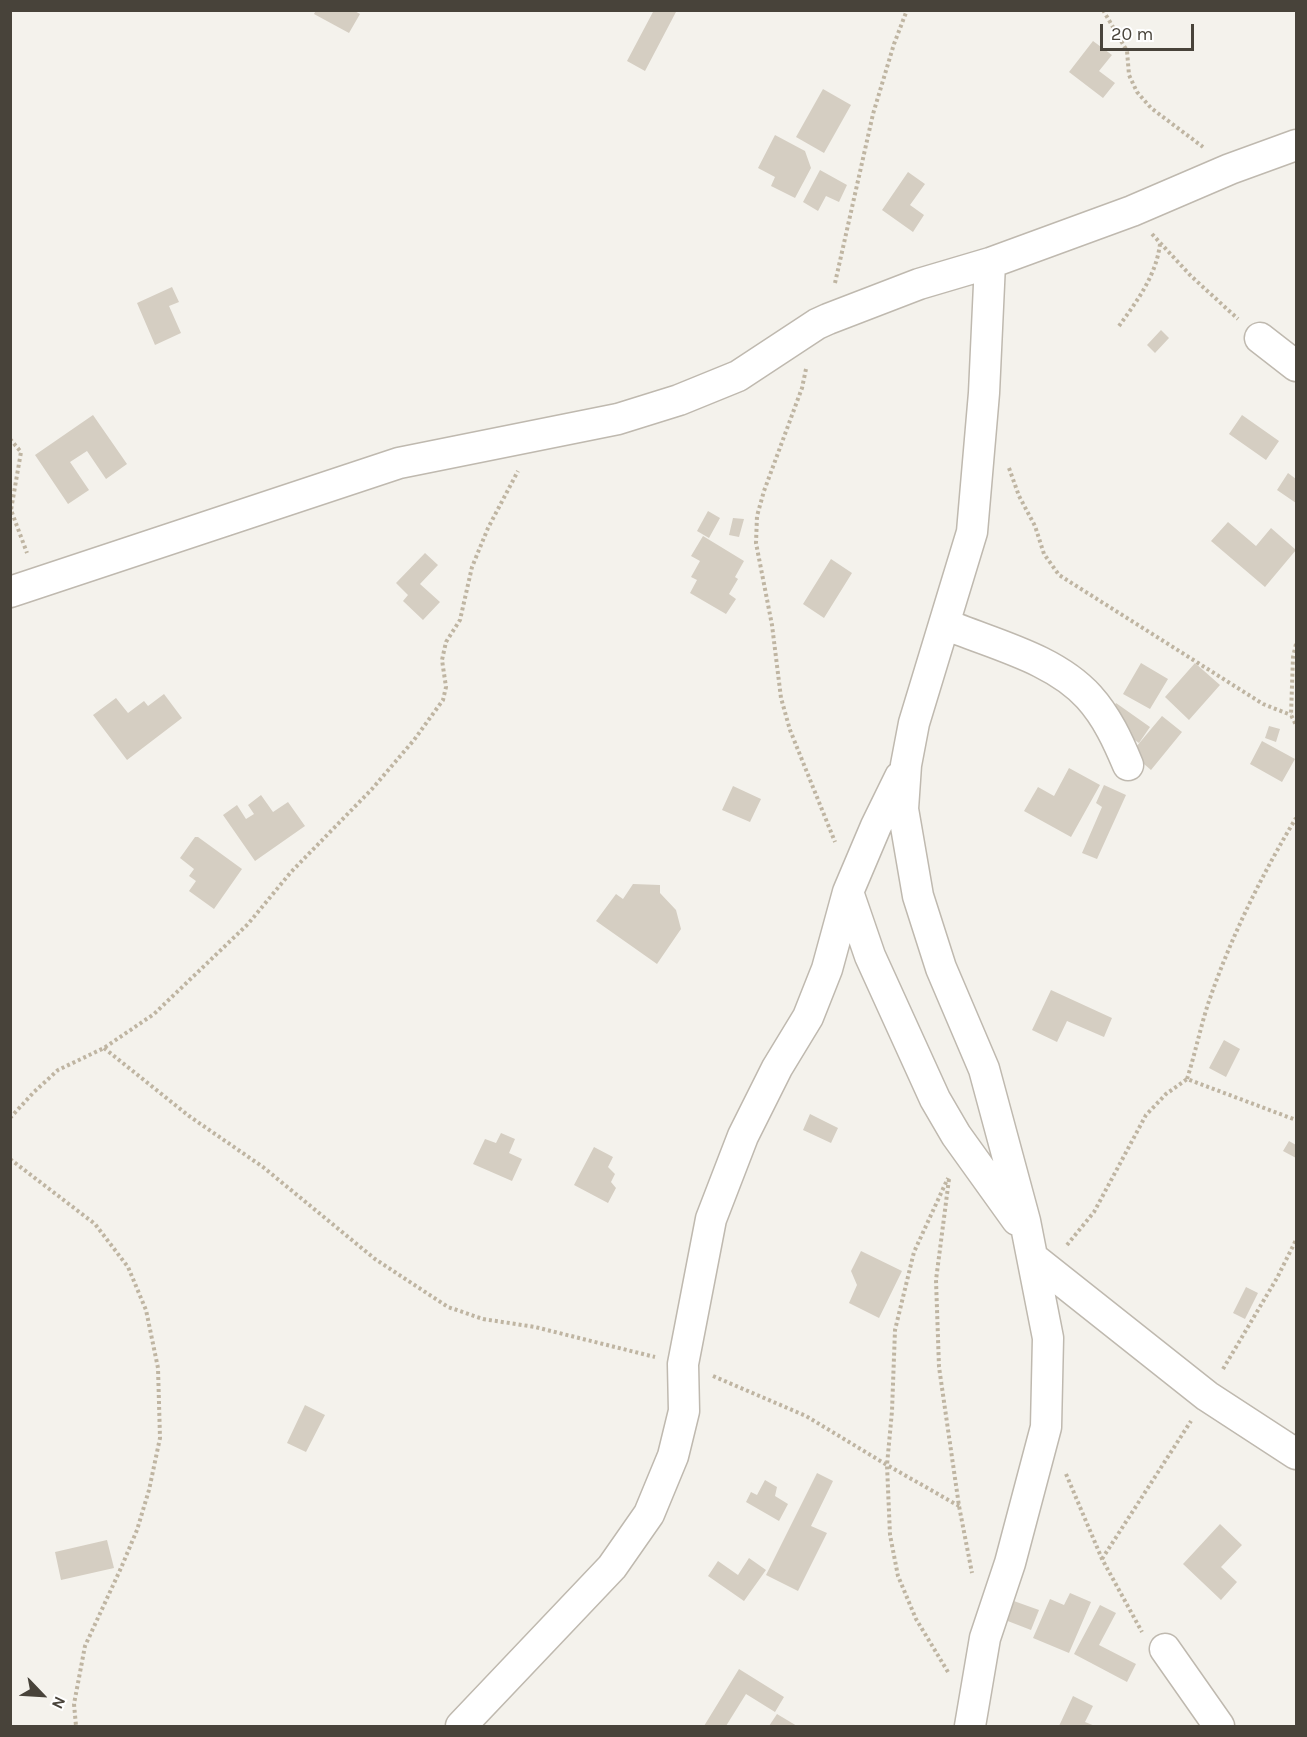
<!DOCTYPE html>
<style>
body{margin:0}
#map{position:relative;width:1307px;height:1737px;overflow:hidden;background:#f4f2ec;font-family:Karla,sans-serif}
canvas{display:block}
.frame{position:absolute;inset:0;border:12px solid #48433a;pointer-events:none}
.north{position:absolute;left:12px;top:1665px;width:60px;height:60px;-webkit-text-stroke:4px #fff;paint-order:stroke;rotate:115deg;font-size:16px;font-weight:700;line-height:24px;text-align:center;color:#48433a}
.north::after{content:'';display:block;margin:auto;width:21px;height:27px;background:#48433a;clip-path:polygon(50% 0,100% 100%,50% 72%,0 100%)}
.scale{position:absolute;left:1100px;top:24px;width:94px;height:27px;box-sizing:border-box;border:3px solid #48433a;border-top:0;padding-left:8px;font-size:18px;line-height:21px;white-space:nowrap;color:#48433a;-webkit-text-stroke:4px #fff;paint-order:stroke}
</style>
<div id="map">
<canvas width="1307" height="1737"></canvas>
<div class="frame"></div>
<div class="north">N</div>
<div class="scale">20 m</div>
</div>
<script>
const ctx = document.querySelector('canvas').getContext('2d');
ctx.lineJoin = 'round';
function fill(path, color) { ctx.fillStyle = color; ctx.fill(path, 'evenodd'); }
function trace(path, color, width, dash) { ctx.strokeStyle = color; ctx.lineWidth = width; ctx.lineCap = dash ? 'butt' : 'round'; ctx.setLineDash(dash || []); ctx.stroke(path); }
fill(new Path2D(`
 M 316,10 L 353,10 L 360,14 L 349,33 L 314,14 Z
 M 654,10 L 677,10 L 645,71 L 627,61 Z
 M 1093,41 L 1112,55 L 1099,71 L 1115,83 L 1103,98 L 1069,72 Z
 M 823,89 L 851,105 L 824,153 L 796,137 Z
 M 775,135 L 805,151 L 811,168 L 795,198 L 771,186 L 775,177 L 758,168 Z
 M 820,170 L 847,185 L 839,202 L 826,196 L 818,211 L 803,202 Z
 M 908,172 L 925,184 L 910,205 L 924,215 L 913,232 L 882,210 Z
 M 172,287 L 179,302 L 169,306 L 181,333 L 155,345 L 137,303 Z
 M 1161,330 L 1169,338 L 1155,353 L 1147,345 Z
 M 93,415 L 127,464 L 106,479 L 87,451 L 70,462 L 89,490 L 68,504 L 35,455 Z
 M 1242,415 L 1279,441 L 1266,460 L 1229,434 Z
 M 1288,473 L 1296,479 L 1296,503 L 1277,490 Z
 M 708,511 L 720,518 L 709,538 L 697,531 Z
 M 733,518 L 744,519 L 739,537 L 729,535 Z
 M 1228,522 L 1256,546 L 1271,528 L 1296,550 L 1265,587 L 1211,541 Z
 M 703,536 L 744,561 L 735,577 L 738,579 L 729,594 L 736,599 L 726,614 L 690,593 L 697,580 L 691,577 L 700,561 L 691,556 Z
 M 425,553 L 438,565 L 420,584 L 440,602 L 423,620 L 403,601 L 408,595 L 396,583 Z
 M 831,559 L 852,573 L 824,618 L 803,604 Z
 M 1141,663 L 1168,679 L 1150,709 L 1123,694 Z
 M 1195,663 L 1220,685 L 1189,720 L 1165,697 Z
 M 164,694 L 182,718 L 127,760 L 93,715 L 116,698 L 128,713 L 144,701 L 148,706 Z
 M 1116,703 L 1150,727 L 1139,743 L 1105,720 Z
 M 1162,716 L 1182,732 L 1151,770 L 1131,753 Z
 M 1269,726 L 1280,729 L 1276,742 L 1265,738 Z
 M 1262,741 L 1295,759 L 1282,782 L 1250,764 Z
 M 1069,768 L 1100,785 L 1071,837 L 1024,811 L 1038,787 L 1054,796 Z
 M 1104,785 L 1126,795 L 1097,859 L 1082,853 L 1102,807 L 1096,803 Z
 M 733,786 L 761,799 L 750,822 L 722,810 Z
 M 261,795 L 273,812 L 288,802 L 305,826 L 255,861 L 223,815 L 237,805 L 246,819 L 254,814 L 248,805 Z
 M 195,837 L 198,837 L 242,869 L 214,909 L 189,891 L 196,881 L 189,876 L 194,869 L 180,858 Z
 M 633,884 L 660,885 L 660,893 L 676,910 L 681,929 L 657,964 L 596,921 L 616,894 L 623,899 Z
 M 1051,990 L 1112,1018 L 1104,1037 L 1067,1021 L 1057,1042 L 1032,1030 Z
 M 1224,1040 L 1240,1049 L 1226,1077 L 1209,1068 Z
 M 810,1114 L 838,1128 L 831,1143 L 803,1130 Z
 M 501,1133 L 515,1139 L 509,1153 L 522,1159 L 512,1181 L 473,1164 L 485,1139 L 496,1143 Z
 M 1289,1141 L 1296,1145 L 1296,1158 L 1283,1151 Z
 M 594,1147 L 613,1157 L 608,1167 L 615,1174 L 611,1182 L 616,1188 L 608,1203 L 574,1185 Z
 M 861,1251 L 902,1271 L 879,1318 L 849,1303 L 857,1285 L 851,1271 Z
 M 1246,1287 L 1258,1293 L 1245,1319 L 1233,1313 Z
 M 305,1405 L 325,1415 L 306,1452 L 287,1443 Z
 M 817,1473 L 833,1481 L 811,1526 L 827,1533 L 798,1591 L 766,1575 Z
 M 765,1480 L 777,1487 L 775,1496 L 788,1504 L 779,1521 L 746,1502 L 751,1492 L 757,1495 Z
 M 1220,1524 L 1242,1545 L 1221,1567 L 1237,1582 L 1221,1600 L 1183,1564 Z
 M 107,1540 L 114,1568 L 61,1580 L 55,1552 Z
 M 749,1558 L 766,1570 L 744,1601 L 708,1576 L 718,1561 L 738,1575 Z
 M 1070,1593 L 1091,1602 L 1069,1653 L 1033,1638 L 1050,1599 L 1064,1605 Z
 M 1011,1600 L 1039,1610 L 1031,1630 L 987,1613 Z
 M 1100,1605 L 1116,1613 L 1099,1645 L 1136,1664 L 1127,1682 L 1074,1654 Z
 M 739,1669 L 784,1697 L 775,1712 L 746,1694 L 726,1726 L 704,1726 Z
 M 1073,1696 L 1093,1706 L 1085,1722 L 1095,1726 L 1059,1726 Z
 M 777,1714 L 797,1726 L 769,1726 Z`), '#d5cec2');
const street = new Path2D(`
 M 1260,338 L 1296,366
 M 10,592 L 399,463 L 618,419 L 679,400 L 738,376 L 817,324 L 828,319 L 919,284 L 990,263 L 1132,211 L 1230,169 L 1296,145
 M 945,624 C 992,644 1054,658 1089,697 C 1107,717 1118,741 1128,765
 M 900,777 L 876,826 L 848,892 L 870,956 L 935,1099 L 956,1135 L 1017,1220
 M 1033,1258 L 1207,1396 L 1296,1454
 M 1165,1649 L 1219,1726
 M 461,1726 L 612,1567 L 649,1514 L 673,1456 L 684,1411 L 683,1364 L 711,1219 L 743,1136 L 777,1068 L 808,1017 L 827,969 L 848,892
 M 970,1726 L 985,1638 L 1010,1563 L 1046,1427 L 1048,1338 L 1025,1221 L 984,1069 L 941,968 L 918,896 L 903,809 L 906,765 L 914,723 L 972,532 L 984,393 L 990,263`);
trace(street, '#bfb9af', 33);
trace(new Path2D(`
 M 1103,10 L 1127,51 L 1129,75 L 1137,92 L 1151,108 L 1203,147
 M 1152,234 L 1191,276 L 1238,319
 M 835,283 L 873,114 L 894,44 L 907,10
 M 1119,326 C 1137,301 1156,276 1160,244
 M 806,369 L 802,388 L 764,491 L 757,516 L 756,543 L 772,625 L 781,698 L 790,730 L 835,842
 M 10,439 L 21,452 L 11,510 L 27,553
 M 1009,468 L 1019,496 L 1035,526 L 1044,554 L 1059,575 L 1263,704 L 1291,715
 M 1296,644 L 1293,657 L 1291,715 L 1296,725
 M 104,1048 L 189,1116 L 263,1167 L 375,1259 L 448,1307 L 483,1319 L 535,1327 L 655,1357
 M 1187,1079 C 1195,1054 1200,1029 1208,1004 C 1230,939 1261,876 1296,818
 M 10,1118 L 34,1092 L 58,1070 L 104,1048 L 154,1014 L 248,924 L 291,872 L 372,789 L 414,740 L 443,700 L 446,687 L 442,660 L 446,642 L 460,620 L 472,567 L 488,528 L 518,471
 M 10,1159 L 95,1224 L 128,1267 L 146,1310 L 158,1368 L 160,1438 L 149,1490 L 137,1530 L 121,1568 L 85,1646 L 74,1704 L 76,1726
 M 949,1179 L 936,1280 L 939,1367 L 959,1506 L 972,1573
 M 1067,1245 L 1094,1212 L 1146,1115 L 1166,1094 L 1187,1079 L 1296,1120
 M 1223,1369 L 1277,1278 L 1296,1240
 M 713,1376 L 806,1416 L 887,1465 L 959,1506
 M 1066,1474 L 1102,1559 L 1142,1632
 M 1102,1559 L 1191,1421
 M 948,1672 L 916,1619 L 898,1576 L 890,1535 L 887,1465 L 892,1411 L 895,1330 L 914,1252 L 948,1178`), '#bfb5a2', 4, [3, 3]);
trace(street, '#fff', 30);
</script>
